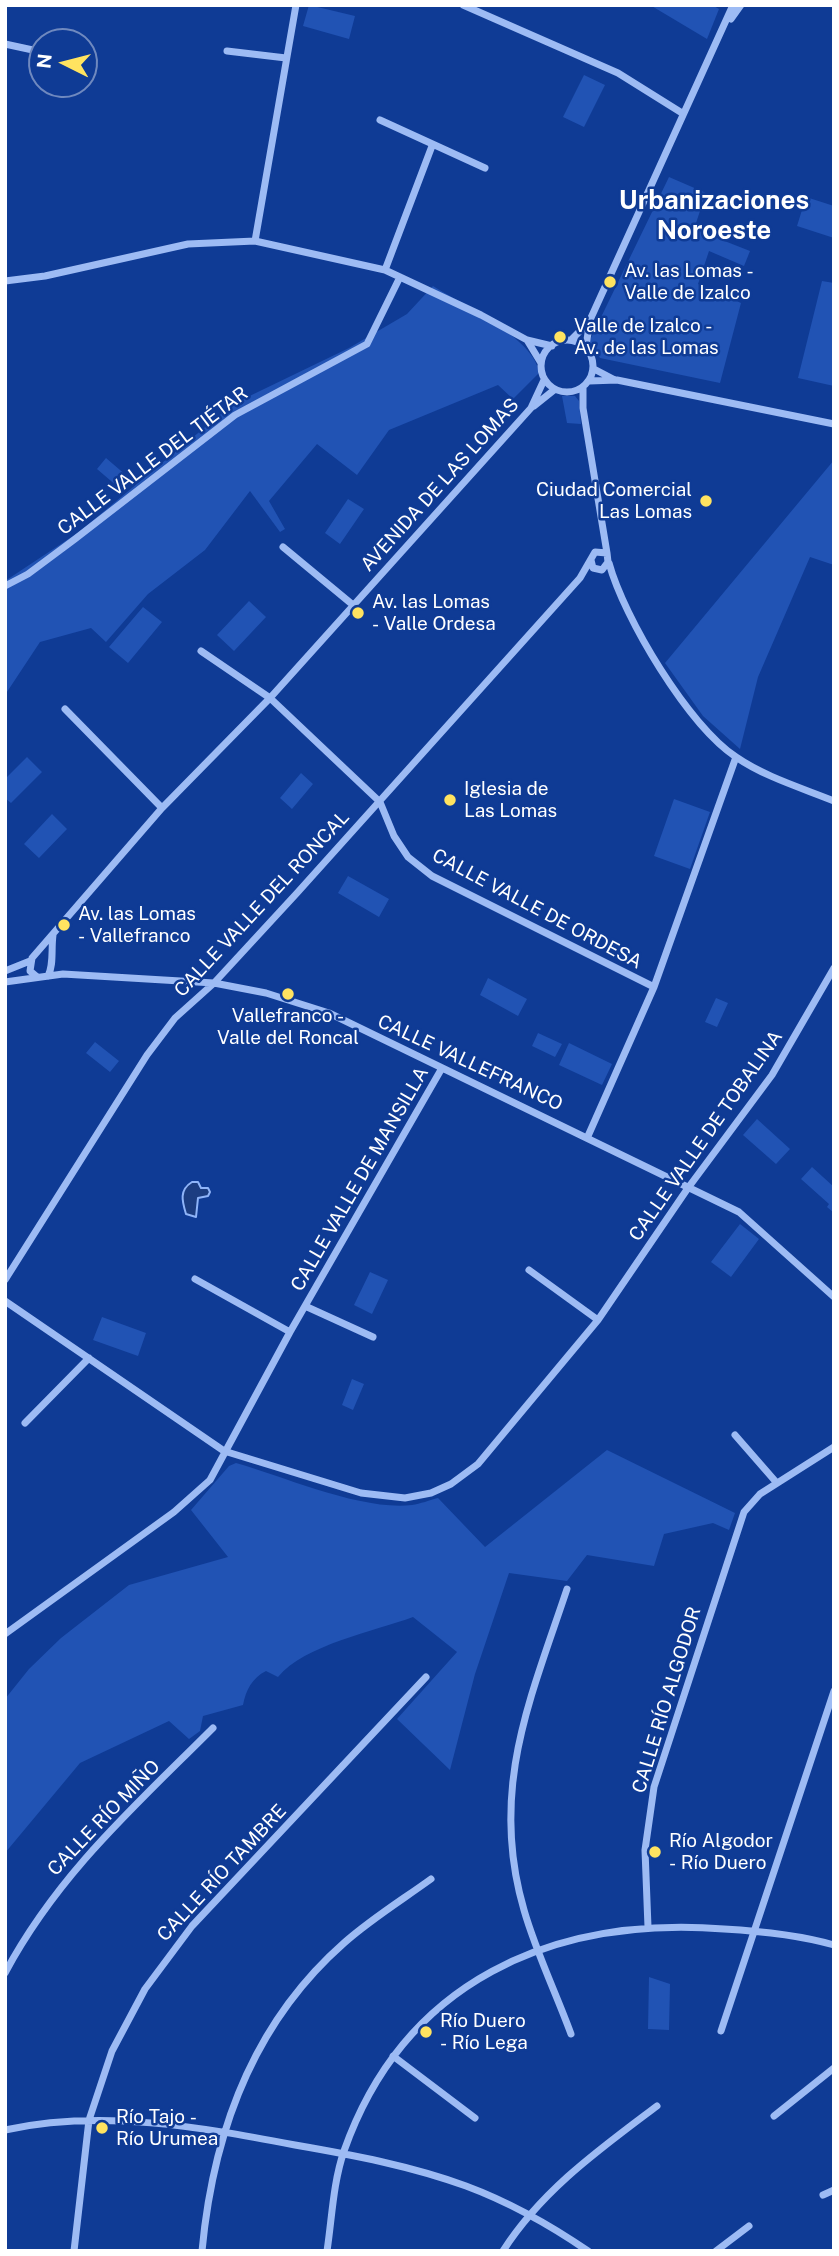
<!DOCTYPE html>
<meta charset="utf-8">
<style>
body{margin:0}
#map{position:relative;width:839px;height:2256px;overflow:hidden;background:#0f3b95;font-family:"Public Sans",sans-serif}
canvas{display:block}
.frame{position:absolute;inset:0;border:7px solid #fff;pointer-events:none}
.north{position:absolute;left:28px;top:28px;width:70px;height:70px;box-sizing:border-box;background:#0f3b95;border:2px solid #6f89bf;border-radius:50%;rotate:276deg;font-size:19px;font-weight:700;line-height:28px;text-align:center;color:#fff}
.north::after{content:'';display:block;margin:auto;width:24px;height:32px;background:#ffe360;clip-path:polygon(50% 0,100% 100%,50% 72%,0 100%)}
</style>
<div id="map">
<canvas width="839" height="2256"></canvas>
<div class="frame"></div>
<div class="north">N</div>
</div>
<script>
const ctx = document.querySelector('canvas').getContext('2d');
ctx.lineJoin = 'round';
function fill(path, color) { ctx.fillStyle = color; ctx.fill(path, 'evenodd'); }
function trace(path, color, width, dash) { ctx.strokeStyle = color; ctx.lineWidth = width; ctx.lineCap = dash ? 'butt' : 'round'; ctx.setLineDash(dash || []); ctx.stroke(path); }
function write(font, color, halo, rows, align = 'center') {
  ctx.font = font + ' "Public Sans",sans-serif'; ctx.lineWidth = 5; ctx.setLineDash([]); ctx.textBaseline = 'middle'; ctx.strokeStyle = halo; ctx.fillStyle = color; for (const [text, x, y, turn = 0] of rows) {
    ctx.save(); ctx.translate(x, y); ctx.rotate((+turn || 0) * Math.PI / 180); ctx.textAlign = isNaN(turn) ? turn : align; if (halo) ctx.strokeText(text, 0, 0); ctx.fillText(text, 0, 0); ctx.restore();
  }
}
fill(new Path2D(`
 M 309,5 L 355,16 L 349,39 L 303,26 Z
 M 650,5 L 712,5 L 719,9 L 707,39 Z
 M 584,75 L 605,85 L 584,127 L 563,117 Z
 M 669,177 L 706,193 L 694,229 L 750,251 L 744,266 L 709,251 L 698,284 L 741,303 L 720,383 L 600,358 L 589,342 Z
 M 806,197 L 834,206 L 834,238 L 797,226 Z
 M 822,281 L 834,283 L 834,386 L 798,378 Z
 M 433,286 C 461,304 536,339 539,373 L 513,399 L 498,385 L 389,430 L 357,475 L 317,444 L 269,501 L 285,529 L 280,532 L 250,491 L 205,550 L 148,594 L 106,642 L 91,628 L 40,642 L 5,695 L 5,581 L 79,532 L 233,404 L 349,348 L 407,314 Z
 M 562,396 L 575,396 L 579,401 L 581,424 L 567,423 Z
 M 106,458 L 127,476 L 118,487 L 97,469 Z
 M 834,460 L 834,565 L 810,557 L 758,677 L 740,749 L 703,716 L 665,663 Z
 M 348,499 L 364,509 L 340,544 L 325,533 Z
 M 249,601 L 266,617 L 234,651 L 217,635 Z
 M 143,607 L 162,622 L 128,663 L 109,647 Z
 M 27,757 L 42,772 L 11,803 L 5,798 L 5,779 Z
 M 301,773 L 313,784 L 292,809 L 280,798 Z
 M 674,799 L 710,812 L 690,869 L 654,856 Z
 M 52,814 L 67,829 L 39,858 L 24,844 Z
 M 348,876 L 389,899 L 379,917 L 338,893 Z
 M 488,978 L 527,999 L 518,1016 L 480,995 Z
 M 716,998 L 728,1003 L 717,1027 L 705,1022 Z
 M 538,1033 L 562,1044 L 555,1057 L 532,1046 Z
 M 95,1042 L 119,1061 L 110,1072 L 86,1053 Z
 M 569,1043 L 612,1064 L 602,1085 L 559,1065 Z
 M 757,1119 L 790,1149 L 776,1164 L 743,1135 Z
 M 812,1167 L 834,1187 L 834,1213 L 827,1207 L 829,1204 L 801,1179 Z
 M 740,1224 L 759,1239 L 731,1277 L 711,1262 Z
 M 370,1272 L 388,1280 L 372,1314 L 354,1305 Z
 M 102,1317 L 146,1333 L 138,1356 L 93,1340 Z
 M 352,1379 L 364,1384 L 353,1410 L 342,1405 Z
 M 607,1450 L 735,1513 L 729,1530 L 713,1523 L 664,1534 L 654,1566 L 587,1555 L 567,1581 L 509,1573 L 475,1674 L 450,1770 L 397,1719 L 457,1652 L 413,1617 C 375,1631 304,1645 278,1677 L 266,1671 C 252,1678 246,1690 243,1705 L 203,1716 L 200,1731 L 189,1739 L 169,1721 L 80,1763 L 5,1853 L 5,1699 L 29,1669 L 61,1638 L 129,1585 L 228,1557 L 191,1510 L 229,1466 L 236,1463 C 285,1477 362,1511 412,1505 C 420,1504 430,1500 438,1498 L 485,1547 Z
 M 649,1977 L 670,1984 L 669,2030 L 648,2029 Z`), '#2153b4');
const water = new Path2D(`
 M 192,1182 L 198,1182 L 201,1188 L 208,1188 L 210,1192 L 208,1196 L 198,1198 L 196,1217 L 186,1214 C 182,1201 179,1190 192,1182 Z`);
fill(water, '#1c3d81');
trace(water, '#8fb4f8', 2);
trace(new Path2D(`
 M 463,5 L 618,73 L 682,113
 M 731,19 L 741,5
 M 5,44 L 42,52
 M 227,51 L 286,58
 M 380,120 L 485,168
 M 255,241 L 296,5
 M 385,270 L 432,146
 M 5,281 L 45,276 L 188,244 L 255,241 L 385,270 L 481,315 L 527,340 L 552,346
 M 572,339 L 590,321
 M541 366a26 26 0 1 1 52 0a26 26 0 1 1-52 0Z
 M 527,340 L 541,363
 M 586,346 L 590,320 L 733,5
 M 594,369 L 615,380
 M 589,381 L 617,380 L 834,424
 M 583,388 L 583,408 L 607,553
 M 534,406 L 554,390
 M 283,547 L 353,605
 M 609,563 C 624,618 688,725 736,757 C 765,777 802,788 834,801
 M 5,586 L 28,574 L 75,539 L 235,415 L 367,344 L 400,277
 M 201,651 L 270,698 L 380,802 L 394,836 L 408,857 L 432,876 L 654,987
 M 65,709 L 162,808
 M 5,971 L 30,961
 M 48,976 C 54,965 51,949 53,935
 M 37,977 L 30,971 L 32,958 L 162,808 L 270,698 L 531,408 L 544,380
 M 5,982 L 63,974 L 214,983 L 266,993 L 329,1013 L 739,1212 L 834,1297
 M 588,1136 L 654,987 L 736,757
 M 529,1270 L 598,1320
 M 195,1279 L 290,1332
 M 5,1280 L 147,1055 L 175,1018 L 214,983 L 297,893 L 580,578 L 595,552 L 607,553 L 608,562 L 602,570 L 593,568 L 591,560
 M 5,1301 L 224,1451 L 361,1493 L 405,1498 L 431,1493 L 451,1484 L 478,1464 L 598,1320 L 688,1188 L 772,1075 L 834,968
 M 305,1306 L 373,1337
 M 25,1423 L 89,1358
 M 735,1435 L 776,1482
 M 567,1589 C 530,1700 489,1790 524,1910 C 536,1952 556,1993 571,2034
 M 5,1634 L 174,1512 L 210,1480 L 290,1332 L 442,1068
 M 648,1927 L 645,1850 L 654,1787 L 744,1512 L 760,1494 L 834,1447
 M 5,1973 C 58,1874 134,1807 213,1728
 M 721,2031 L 834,1691
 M 393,2056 L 475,2118
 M 774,2116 L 834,2068
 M 5,2130 C 102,2109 200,2127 295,2145 C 353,2155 411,2166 466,2186 C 509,2202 550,2225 588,2251
 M 823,2195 L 834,2190
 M 74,2251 L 89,2120 L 112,2051 L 145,1989 L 192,1926 L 426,1677
 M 202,2251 C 213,2133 253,2023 344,1943 C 371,1919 402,1900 431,1879
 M 327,2251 C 332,2218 333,2183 344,2151 C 404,1981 552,1916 724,1929 C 760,1931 799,1935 834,1945
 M 503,2251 C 542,2190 600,2149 657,2106
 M 716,2251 L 749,2226`), '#9dbbf4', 7);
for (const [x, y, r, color] of [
 [610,282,7,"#ffe360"],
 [560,337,7,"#ffe360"],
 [706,501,7,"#ffe360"],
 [358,613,7,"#ffe360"],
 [450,800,7,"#ffe360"],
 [64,925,7,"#ffe360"],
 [288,994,7,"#ffe360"],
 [655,1852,7,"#ffe360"],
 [426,2032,7,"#ffe360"],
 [102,2128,7,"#ffe360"]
]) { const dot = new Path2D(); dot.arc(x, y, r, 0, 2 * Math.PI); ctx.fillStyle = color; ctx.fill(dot); trace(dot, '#0f3b95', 2.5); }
write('19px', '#fff', '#0f3b95', [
 ["Av. las Lomas -",624,271],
 ["Valle de Izalco",624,293],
 ["Valle de Izalco -",574,326],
 ["Av. de las Lomas",574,348],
 ["Ciudad Comercial",692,490,"right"],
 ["Las Lomas",692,512,"right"],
 ["Av. las Lomas",372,602],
 ["- Valle Ordesa",372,624],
 ["Iglesia de",464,789],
 ["Las Lomas",464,811],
 ["Av. las Lomas",78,914],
 ["- Vallefranco",78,936],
 ["Vallefranco -",288,1016,"center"],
 ["Valle del Roncal",288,1038,"center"],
 ["Río Algodor",669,1841],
 ["- Río Duero",669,1863],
 ["Río Duero",440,2021],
 ["- Río Lega",440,2043],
 ["Río Tajo -",116,2117],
 ["Río Urumea",116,2139]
], 'left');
write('19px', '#fff', '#0f3b95', [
 ["CALLE VALLE DEL TIÉTAR",153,461,-37],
 ["AVENIDA DE LAS LOMAS",440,485,-48],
 ["CALLE VALLE DEL RONCAL",262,904,-47],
 ["CALLE VALLE DE ORDESA",537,909,28],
 ["CALLE VALLEFRANCO",470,1063,25],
 ["CALLE VALLE DE TOBALINA",706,1136,-55],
 ["CALLE VALLE DE MANSILLA",360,1179,-60],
 ["CALLE RÍO ALGODOR",667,1700,-73],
 ["CALLE RÍO MIÑO",104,1818,-46],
 ["CALLE RÍO TAMBRE",222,1873,-47]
]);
write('bold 26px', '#fff', '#0f3b95', [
 ["Urbanizaciones",714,201],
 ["Noroeste",714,231]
]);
</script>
